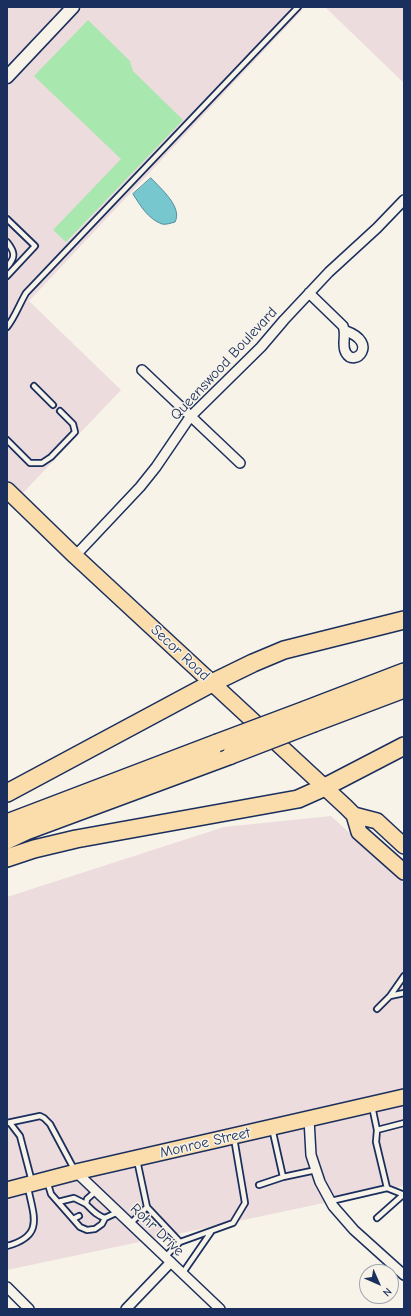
<!DOCTYPE html>
<style>
body{margin:0}
#map{position:relative;width:411px;height:1316px;overflow:hidden;background:#f7f3e8;font-family:"Comic Neue",sans-serif}
canvas{display:block}
.frame{position:absolute;inset:0;border:8px solid #1b2f5e;pointer-events:none}
.north{position:absolute;left:359px;top:1264px;width:40px;height:40px;box-sizing:border-box;background:#f7f3e8;border:1px solid #9fa5b1;border-radius:50%;rotate:135deg;font-size:11px;font-weight:700;line-height:16px;text-align:center;color:#1b2f5e}
.north::after{content:'';display:block;margin:auto;width:14px;height:18px;background:#1b2f5e;clip-path:polygon(50% 0,100% 100%,50% 72%,0 100%)}
</style>
<div id="map">
<canvas width="411" height="1316"></canvas>
<div class="frame"></div>
<div class="north">N</div>
</div>
<script>
const ctx = document.querySelector('canvas').getContext('2d');
ctx.lineJoin = 'round';
function fill(path, color) { ctx.fillStyle = color; ctx.fill(path, 'evenodd'); }
function trace(path, color, width, dash) { ctx.strokeStyle = color; ctx.lineWidth = width; ctx.lineCap = dash ? 'butt' : 'round'; ctx.setLineDash(dash || []); ctx.stroke(path); }
function write(font, color, halo, rows, align = 'center') {
  ctx.font = font + ' "Comic Neue",sans-serif'; ctx.lineWidth = 3; ctx.setLineDash([]); ctx.textBaseline = 'middle'; ctx.strokeStyle = halo; ctx.fillStyle = color; for (const [text, x, y, turn = 0] of rows) {
    ctx.save(); ctx.translate(x, y); ctx.rotate((+turn || 0) * Math.PI / 180); ctx.textAlign = isNaN(turn) ? turn : align; if (halo) ctx.strokeText(text, 0, 0); ctx.fillText(text, 0, 0); ctx.restore();
  }
}
fill(new Path2D(`
 M 7,7 L 305,7 L 29,301 L 121,390 L 21,495 L 7,482 Z
 M 325,7 L 404,7 L 404,83 Z
 M 331,816 L 404,883 L 404,1186 L 7,1270 L 7,897 L 224,827 Z`), '#eddcdd');
fill(new Path2D(`
 M 88,20 L 130,61 L 133,71 L 183,120 L 66,242 L 53,230 L 121,159 L 34,76 Z`), '#a8e7ae');
const water = new Path2D(`
 M 151,178 C 160,188 183,207 175,222 C 171,223 166,225 162,224 C 148,219 140,205 133,194 Z`);
fill(water, '#77c8ce');
trace(water, '#528ba1', 1);
const service = new Path2D(`
 M 7,219 L 35,246 L 7,276
 M 7,242 C 15,252 16,257 7,267
 M 7,327 C 14,319 20,303 26,293 L 298,7
 M 34,386 L 53,405
 M 7,440 L 30,463 L 42,463 L 51,457 L 75,432 L 73,424 L 60,411
 M 404,976 L 390,996 L 404,993
 M 377,1009 L 390,996
 M 372,1106 L 377,1130 L 404,1123
 M 7,1123 L 40,1116 L 44,1118 L 50,1124 L 74,1169
 M 10,1123 L 20,1136 L 32,1182
 M 272,1128 L 283,1177 L 316,1170
 M 377,1130 L 376,1142 L 387,1188
 M 137,1160 L 147,1207 L 180,1242
 M 47,1181 L 51,1194 L 80,1227 L 87,1230 L 95,1229 L 102,1224 L 105,1218
 M 259,1185 L 283,1177
 M 96,1191 L 87,1199 L 86,1204 C 92,1210 97,1216 105,1218 L 118,1212
 M 331,1201 L 387,1188 L 402,1194
 M 58,1202 L 74,1198 L 86,1204
 M 377,1218 L 404,1194
 M 73,1219 L 79,1216
 M 130,1224 L 147,1207
 M 7,1246 C 44,1236 34,1217 28,1188
 M 165,1257 L 180,1242 L 233,1223 L 245,1203 L 234,1138
 M 182,1274 L 211,1232`);
const minor = new Path2D(`
 M 309,293 L 343,326 C 347,335 341,345 346,353 C 355,368 379,343 346,331
 M 142,370 L 240,463
 M 75,556 L 140,487 L 156,467 L 190,417 L 261,347 L 284,320 L 329,272 L 377,228 L 404,200
 M 309,1119 L 311,1155 L 320,1182 L 333,1206 L 354,1230 L 404,1275
 M 76,1172 L 220,1309
 M 7,1287 L 29,1309
 M 126,1309 L 171,1262`);
const tertiary = new Path2D(`
 M 7,77 L 73,7`);
const primary = new Path2D(`
 M 7,490 L 75,556 L 346,807 L 354,815 L 359,832 L 404,872
 M 354,815 L 377,821 L 404,846
 M 7,1190 L 76,1172 L 404,1097`);
const motorway = new Path2D(`
 M 305,710 L 404,672
 M 314,723 L 404,689
 M 7,793 L 212,683 L 253,663 L 284,650 L 404,620
 M 7,823 L 217,743
 M 7,840 L 26,831 L 231,755
 M 7,858 L 34,849 L 76,839 L 298,799 L 325,787 L 404,746`);
trace(service, '#1b2f5e', 8);
trace(minor, '#1b2f5e', 12);
trace(tertiary, '#1b2f5e', 15);
trace(primary, '#1b2f5e', 18);
trace(motorway, '#1b2f5e', 20);
trace(service, '#f7f3e8', 4.5);
trace(minor, '#f7f3e8', 9);
trace(tertiary, '#f7f3e8', 12);
trace(primary, '#fbddab', 15);
trace(motorway, '#fbddab', 17);
const motorwayBridge = new Path2D(`
 M 217,743 L 305,710
 M 231,755 L 314,723`);
trace(motorwayBridge, '#1b2f5e', 20, []);
trace(motorwayBridge, '#fbddab', 17);
write('15px', '#1b2f5e', '#f7f3e8', [
 ["Queenswood Boulevard",224,364,-47],
 ["Secor Road",180,653,43],
 ["Monroe Street",205,1143,-13],
 ["Rohr Drive",157,1230,44]
]);
</script>
